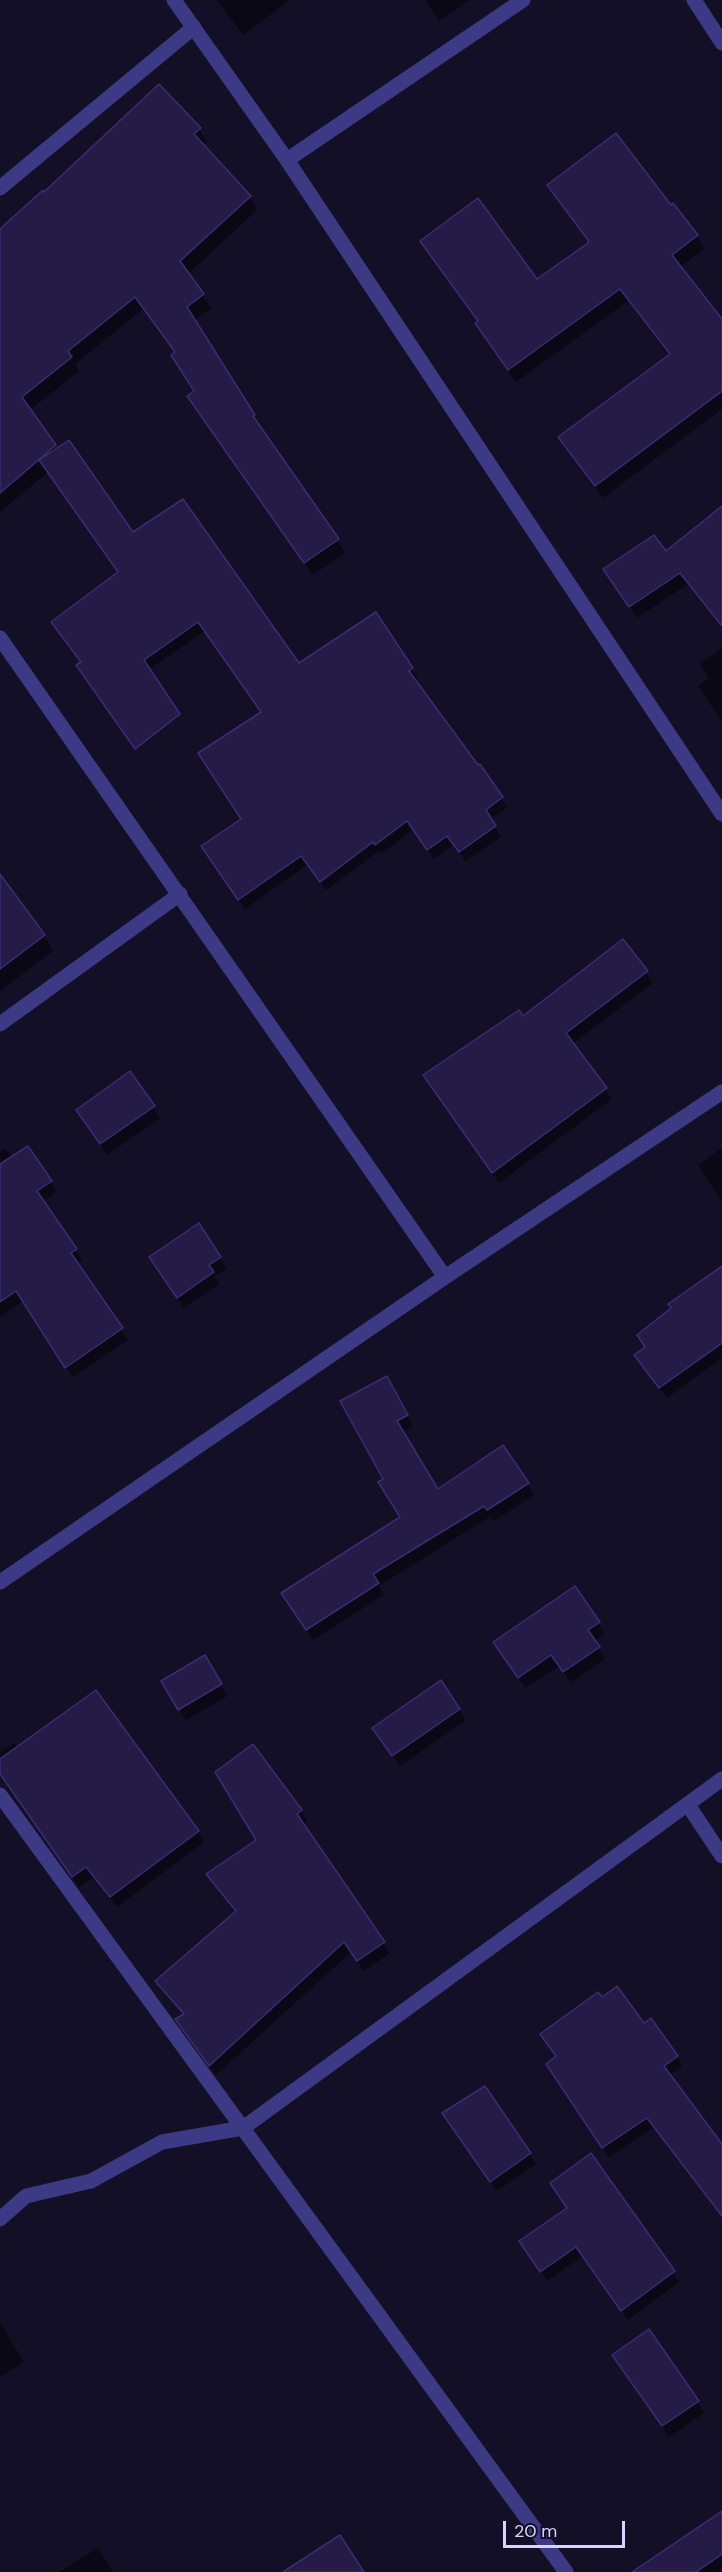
<!DOCTYPE html>
<style>
body{margin:0}
#map{position:relative;width:722px;height:2572px;overflow:hidden;background:#130f26;font-family:"DM Sans",sans-serif}
canvas{display:block}
.scale{position:absolute;left:503px;top:2521px;width:122px;height:27px;box-sizing:border-box;border:3px solid #d9d4ff;border-top:0;padding-left:8px;font-size:18px;line-height:21px;white-space:nowrap;color:#d9d4ff;-webkit-text-stroke:4px #130f26;paint-order:stroke}
</style>
<div id="map">
<canvas width="722" height="2572"></canvas>
<div class="scale">20 m</div>
</div>
<script>
const ctx = document.querySelector('canvas').getContext('2d');
ctx.lineJoin = 'round';
function fill(path, color) { ctx.fillStyle = color; ctx.fill(path, 'evenodd'); }
function trace(path, color, width, dash) { ctx.strokeStyle = color; ctx.lineWidth = width; ctx.lineCap = dash ? 'butt' : 'round'; ctx.setLineDash(dash || []); ctx.stroke(path); }
fill(new Path2D(`
 M 217,0 L 290,0 L 243,35 Z
 M 425,0 L 470,0 L 439,21 Z
 M 199,129 L 207,142 L 203,146 L 250,197 L 257,210 L 188,274 L 211,308 L 194,320 L 261,428 L 345,553 L 313,575 L 196,409 L 195,391 L 176,354 L 143,309 L 75,364 L 79,371 L 30,410 L 57,450 L 133,534 L 298,665 L 412,669 L 418,678 L 414,681 L 478,767 L 480,766 L 507,808 L 490,820 L 501,837 L 465,861 L 454,844 L 434,859 L 414,829 L 381,854 L 379,851 L 326,890 L 307,865 L 245,909 L 209,856 L 242,820 L 262,713 L 205,631 L 148,670 L 82,663 L 119,573 L 48,472 L 0,512 L 0,230 L 44,194 Z
 M 549,186 L 671,207 L 697,236 L 704,249 L 680,267 L 722,319 L 722,409 L 603,498 L 560,438 L 670,356 L 628,301 L 516,382 L 484,336 L 479,322 L 422,241 L 537,281 L 589,242 Z
 M 722,508 L 722,627 L 688,584 L 637,618 L 612,582 L 666,554 Z
 M 722,648 L 722,722 L 698,686 L 709,678 L 700,664 Z
 M 0,884 L 44,935 L 53,951 L 0,991 Z
 M 623,941 L 653,983 L 572,1044 L 612,1099 L 499,1183 L 431,1086 Z
 M 153,1107 L 160,1118 L 107,1155 L 83,1118 Z
 M 5,1148 L 12,1157 L 50,1181 L 56,1192 L 42,1202 L 82,1260 L 76,1264 L 128,1340 L 73,1377 L 23,1301 L 0,1317 L 0,1152 Z
 M 722,1148 L 722,1202 L 698,1165 Z
 M 220,1258 L 226,1269 L 214,1276 L 219,1284 L 184,1308 L 157,1268 Z
 M 722,1268 L 722,1358 L 667,1398 L 643,1366 L 646,1348 Z
 M 386,1378 L 413,1426 L 402,1432 L 437,1491 L 527,1484 L 534,1495 L 494,1521 L 491,1516 L 379,1586 L 384,1595 L 313,1640 L 290,1605 L 401,1517 L 385,1479 Z
 M 574,1588 L 605,1634 L 594,1641 L 605,1659 L 571,1682 L 559,1666 L 525,1688 L 501,1653 Z
 M 205,1657 L 227,1696 L 186,1720 L 163,1681 Z
 M 459,1709 L 466,1720 L 400,1766 L 381,1739 Z
 M 14,1743 L 18,1748 L 197,1831 L 204,1842 L 117,1907 L 94,1877 L 79,1887 L 0,1773 L 0,1752 Z
 M 301,1810 L 307,1821 L 303,1824 L 390,1953 L 364,1971 L 351,1952 L 216,2075 L 184,2030 L 184,2015 L 157,1981 L 236,1913 L 208,1874 Z
 M 602,1999 L 644,2025 L 677,2056 L 682,2066 L 669,2076 L 722,2147 L 722,2209 L 719,2211 L 654,2127 L 609,2157 L 553,2074 L 557,2058 L 542,2034 Z
 M 450,2123 L 530,2154 L 536,2164 L 497,2191 Z
 M 591,2155 L 679,2282 L 628,2320 L 583,2256 L 547,2281 L 527,2251 L 569,2209 Z
 M 0,2323 L 24,2362 L 0,2377 Z
 M 621,2366 L 697,2402 L 704,2413 L 669,2437 Z
 M 722,2511 L 722,2569 L 717,2572 L 639,2572 Z
 M 98,2548 L 113,2572 L 59,2572 Z`), '#0007');
const building = new Path2D(`
 M 159,84 L 201,128 L 194,134 L 251,196 L 180,261 L 204,294 L 187,307 L 255,415 L 253,416 L 339,539 L 304,563 L 187,396 L 194,391 L 171,355 L 175,352 L 135,297 L 68,351 L 72,357 L 22,397 L 56,445 L 0,493 L 0,229 L 43,190 L 44,192 Z
 M 616,133 L 671,205 L 673,203 L 698,235 L 672,255 L 722,319 L 722,391 L 595,486 L 558,437 L 670,354 L 620,289 L 508,370 L 475,323 L 478,321 L 420,241 L 478,198 L 537,279 L 588,243 L 588,240 L 547,185 Z
 M 69,440 L 133,532 L 183,499 L 299,663 L 376,612 L 413,668 L 409,671 L 478,765 L 480,764 L 503,797 L 486,810 L 496,826 L 459,852 L 447,836 L 427,850 L 407,821 L 375,845 L 373,842 L 320,882 L 301,856 L 238,900 L 201,846 L 241,819 L 198,753 L 261,712 L 198,622 L 144,660 L 180,714 L 135,749 L 76,665 L 81,662 L 51,622 L 118,572 L 39,460 Z
 M 722,506 L 722,626 L 680,573 L 629,607 L 603,569 L 654,535 L 666,551 Z
 M 0,874 L 45,935 L 0,969 Z
 M 623,939 L 648,971 L 566,1033 L 607,1088 L 492,1173 L 423,1075 L 519,1010 L 523,1016 Z
 M 130,1071 L 155,1106 L 100,1144 L 76,1110 Z
 M 28,1146 L 52,1181 L 37,1191 L 77,1249 L 71,1253 L 123,1328 L 65,1368 L 16,1291 L 0,1302 L 0,1164 Z
 M 199,1223 L 221,1257 L 209,1265 L 214,1272 L 177,1298 L 149,1257 Z
 M 722,1266 L 722,1343 L 659,1388 L 634,1355 L 645,1347 L 637,1335 L 671,1308 L 668,1304 Z
 M 387,1376 L 408,1415 L 397,1421 L 438,1489 L 503,1445 L 529,1483 L 487,1510 L 484,1506 L 373,1574 L 379,1583 L 306,1630 L 281,1593 L 400,1517 L 378,1482 L 383,1479 L 340,1401 Z
 M 575,1586 L 600,1622 L 588,1630 L 600,1647 L 563,1672 L 551,1655 L 518,1678 L 493,1642 Z
 M 205,1655 L 222,1684 L 178,1710 L 161,1681 Z
 M 441,1680 L 460,1709 L 392,1756 L 372,1728 Z
 M 96,1690 L 199,1831 L 110,1897 L 86,1867 L 72,1877 L 0,1774 L 0,1759 Z
 M 253,1744 L 302,1810 L 297,1814 L 385,1942 L 357,1961 L 344,1942 L 209,2066 L 175,2019 L 184,2014 L 155,1981 L 236,1911 L 206,1874 L 256,1840 L 215,1772 Z
 M 617,1986 L 644,2023 L 651,2018 L 678,2056 L 664,2066 L 722,2144 L 722,2216 L 647,2118 L 602,2148 L 546,2064 L 556,2056 L 540,2034 L 598,1992 L 602,1997 Z
 M 485,2086 L 531,2153 L 490,2182 L 442,2113 Z
 M 591,2153 L 675,2271 L 621,2311 L 576,2247 L 540,2272 L 519,2241 L 567,2208 L 550,2183 Z
 M 649,2329 L 699,2401 L 662,2426 L 612,2355 Z
 M 722,2511 L 722,2554 L 696,2572 L 632,2572 Z
 M 340,2535 L 364,2572 L 283,2572 Z`);
fill(building, '#241b47');
trace(building, '#3b2d73', 1.5);
trace(new Path2D(`
 M 174,0 L 287,160 L 722,814
 M 694,0 L 722,43
 M 287,160 L 523,0
 M 0,188 L 194,27
 M 0,638 L 445,1277
 M 0,1024 L 180,894
 M 0,1582 L 445,1277 L 722,1092
 M 0,1795 L 566,2572
 M 688,1805 L 722,1856
 M 0,2219 L 26,2196 L 91,2181 L 162,2142 L 243,2128 L 722,1779`), '#3d3a85', 15);
</script>
